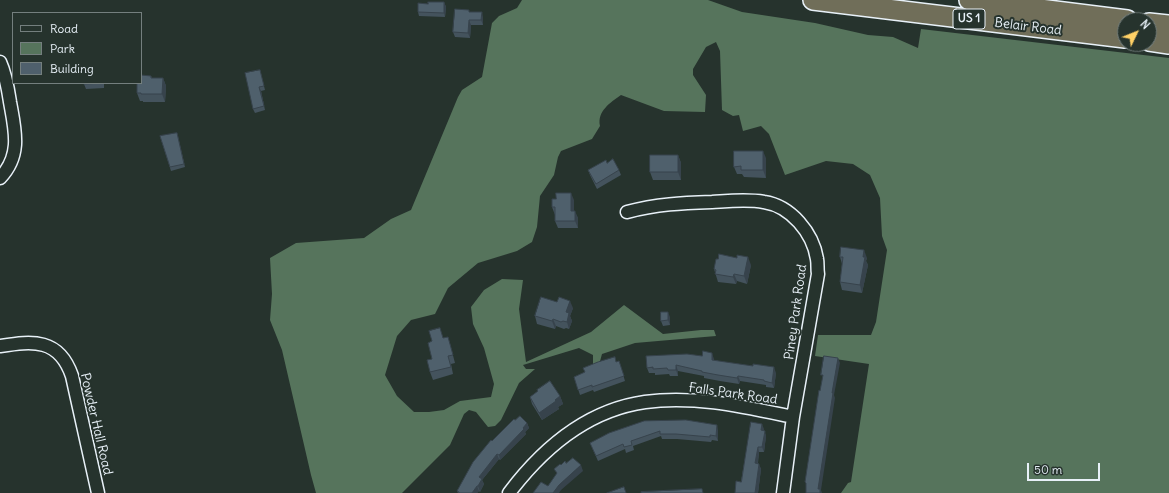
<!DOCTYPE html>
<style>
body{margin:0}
#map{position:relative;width:1169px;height:493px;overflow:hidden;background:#26332d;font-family:Delius,sans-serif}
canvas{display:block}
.legend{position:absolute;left:12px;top:12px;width:130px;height:72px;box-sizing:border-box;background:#26332d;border:1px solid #747f7e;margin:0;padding:5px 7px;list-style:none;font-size:12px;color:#e8f1f8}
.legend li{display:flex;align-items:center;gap:8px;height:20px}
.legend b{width:20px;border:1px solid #747f7e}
.north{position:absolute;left:1117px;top:12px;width:40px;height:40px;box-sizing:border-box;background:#26332d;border:1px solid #747f7e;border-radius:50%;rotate:47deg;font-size:11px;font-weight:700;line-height:16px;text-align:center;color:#e8f1f8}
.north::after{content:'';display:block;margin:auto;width:14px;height:18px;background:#ffd166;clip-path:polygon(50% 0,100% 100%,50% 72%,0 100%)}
.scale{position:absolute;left:1027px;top:463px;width:73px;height:18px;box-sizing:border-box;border:2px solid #e8f1f8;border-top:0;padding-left:5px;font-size:12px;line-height:14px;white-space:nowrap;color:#e8f1f8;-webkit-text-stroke:3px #26332d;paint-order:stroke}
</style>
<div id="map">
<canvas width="1169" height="493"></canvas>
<ul class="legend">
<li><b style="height:5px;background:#26332d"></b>Road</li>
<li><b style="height:11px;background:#56745c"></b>Park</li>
<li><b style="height:11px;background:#4f606c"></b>Building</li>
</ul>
<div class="north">N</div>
<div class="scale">50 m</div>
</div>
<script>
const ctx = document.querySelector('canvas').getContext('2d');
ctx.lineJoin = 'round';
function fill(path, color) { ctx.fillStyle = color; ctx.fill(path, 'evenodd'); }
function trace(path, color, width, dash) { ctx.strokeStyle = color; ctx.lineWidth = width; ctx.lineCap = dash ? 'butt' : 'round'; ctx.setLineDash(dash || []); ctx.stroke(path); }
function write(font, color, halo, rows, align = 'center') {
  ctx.font = font + ' Delius,sans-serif'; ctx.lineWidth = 4; ctx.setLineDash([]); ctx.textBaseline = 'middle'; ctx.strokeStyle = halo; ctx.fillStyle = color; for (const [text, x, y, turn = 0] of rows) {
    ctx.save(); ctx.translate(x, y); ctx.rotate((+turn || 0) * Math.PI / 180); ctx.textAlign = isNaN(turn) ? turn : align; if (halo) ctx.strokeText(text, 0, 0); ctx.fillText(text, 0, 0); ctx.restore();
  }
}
fill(new Path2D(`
 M 522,0 L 708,0 L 742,12 L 815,23 L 868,35 L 893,37 L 918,48 L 921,29 L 1169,58 L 1169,493 L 841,493 L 848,483 L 851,482 L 869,364 L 815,356 L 818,335 L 871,335 L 876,322 L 887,250 L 882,236 L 880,198 L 870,175 L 853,164 L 826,161 L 785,175 L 769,134 L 761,126 L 743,131 L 739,115 L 733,116 L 722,110 L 720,51 L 716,42 L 706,47 L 693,69 L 693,75 L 706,95 L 705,112 L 664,111 L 621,95 C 610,103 597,111 600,126 L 592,139 L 561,151 L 558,157 L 554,175 L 540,196 L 537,227 L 532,242 L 517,251 L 478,263 L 448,288 L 435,314 L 411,320 L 397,336 L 385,375 L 397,396 L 414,412 L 429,412 L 444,410 L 460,401 L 491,397 L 494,384 L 484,348 L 473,324 L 471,307 L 484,290 L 502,279 L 523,280 L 519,309 L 526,362 L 591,332 L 624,305 L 663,334 L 701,330 L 714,330 L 716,336 L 635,343 L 602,354 L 599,365 L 593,364 L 593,355 L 579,348 L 523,365 L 526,369 L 535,369 L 519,383 L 501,420 L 495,426 L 488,427 L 476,412 L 469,410 L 464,414 L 450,445 L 402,493 L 316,493 L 311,475 L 282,350 L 270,320 L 272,294 L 270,258 L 296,243 L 364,238 L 391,219 L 411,210 L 458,97 L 462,90 L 482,77 L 492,23 L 499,16 L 517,8 Z`), '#56745c');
const minor = new Path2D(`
 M 0,62 C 6,75 8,89 10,102 C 15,130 22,155 0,178
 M 627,212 C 657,204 682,203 712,202 C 729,201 747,199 764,202 C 791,206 813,233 817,259 C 818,264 817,269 818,274 L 793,417 L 783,493
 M 0,346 C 33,341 59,338 72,376 L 98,493
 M 509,493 C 543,448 588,410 645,402 C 695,395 745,407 793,417`);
const trunk = new Path2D(`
 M 813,0 L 1125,38
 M 969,0 L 1127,20
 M 1149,23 L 1169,25
 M 1149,41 L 1169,44`);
trace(minor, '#e8f1f8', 15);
trace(trunk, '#e8f1f8', 22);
trace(minor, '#26332d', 12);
trace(trunk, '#706e59', 19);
fill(new Path2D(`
 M 444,2 L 446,7 L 445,17 L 419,16 L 418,12 L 428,4 Z
 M 470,12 L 483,17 L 483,25 L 471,25 L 470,38 L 455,37 L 453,32 Z
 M 260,70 L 265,90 L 261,91 L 265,110 L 255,113 L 253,109 Z
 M 151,76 L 152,78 L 163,78 L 166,86 L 165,102 L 143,102 L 143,101 L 140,101 L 137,93 Z
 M 104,83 L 104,88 L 86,89 L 84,84 Z
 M 177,133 L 185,167 L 171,171 L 160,136 Z
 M 678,155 L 681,163 L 681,180 L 653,180 L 650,172 Z
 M 766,158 L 766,178 L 744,177 L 742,174 L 737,174 L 734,167 Z
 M 607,163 L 619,170 L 621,175 L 597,189 L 590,175 L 588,170 Z
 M 574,200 L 574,211 L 578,218 L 578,228 L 558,228 L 555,221 L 555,215 L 552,207 Z
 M 840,257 L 867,258 L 866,261 L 868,265 L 862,293 L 842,290 L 840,282 L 842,264 Z
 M 751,265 L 747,284 L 737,281 L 736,284 L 718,282 L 714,269 Z
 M 573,308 L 570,316 L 572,321 L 569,329 L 566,328 L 564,329 L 556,326 L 555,329 L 537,324 L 535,316 Z
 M 670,317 L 670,325 L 663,326 L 661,321 Z
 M 443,338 L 450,344 L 455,363 L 451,364 L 453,374 L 433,380 L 430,372 L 432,359 Z
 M 714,359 L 714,360 L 776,373 L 774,388 L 766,387 L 766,385 L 740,381 L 739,384 L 720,381 L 704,378 L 704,376 L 678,371 L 678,376 L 670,376 L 669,374 L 655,375 L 655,373 L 649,373 L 647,368 Z
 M 619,361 L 625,381 L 594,392 L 593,390 L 580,395 L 574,377 L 585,372 Z
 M 537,390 L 560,396 L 563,404 L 558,407 L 559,409 L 542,420 L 532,404 L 530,397 L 537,392 Z
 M 515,420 L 527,423 L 529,428 L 525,432 L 526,434 L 500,460 L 499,459 L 482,480 L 484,484 L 480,492 L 479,491 L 477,493 L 458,493 L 457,491 L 492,441 Z
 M 644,421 L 718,430 L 718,441 L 712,440 L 711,442 L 677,439 L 662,439 L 661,436 L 633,446 L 634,450 L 626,453 L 625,449 L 598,461 L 590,443 Z
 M 764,429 L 764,431 L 766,436 L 764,452 L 759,452 L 758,463 L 761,469 L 758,493 L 735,493 L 741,482 Z`), '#44535d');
fill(new Path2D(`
 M 444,2 L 446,7 L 445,17 L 444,13 Z
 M 482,12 L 483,17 L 483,25 L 481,20 Z
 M 469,20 L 471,25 L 470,38 L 468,33 Z
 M 163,78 L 166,86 L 165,102 L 162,94 Z
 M 259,87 L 261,91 L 265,110 L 264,106 Z
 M 177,133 L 178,136 L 185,167 L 184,164 Z
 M 763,151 L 766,158 L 766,178 L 763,170 Z
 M 678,155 L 681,163 L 681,180 L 678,172 Z
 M 571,193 L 574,200 L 574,218 L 571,211 Z
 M 575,211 L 578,218 L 578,228 L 575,221 Z
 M 864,250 L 867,258 L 866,261 L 868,265 L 862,293 L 860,285 Z
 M 748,257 L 751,265 L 747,284 L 744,276 Z
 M 734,274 L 737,281 L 736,284 L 733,277 Z
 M 570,301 L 573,308 L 570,316 L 572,321 L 569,329 L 567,322 L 566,312 Z
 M 668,312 L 670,317 L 670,325 L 668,320 Z
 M 553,319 L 556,326 L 555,329 L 552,321 Z
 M 712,353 L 714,359 L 714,366 L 712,360 Z
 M 838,358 L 840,363 L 834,395 L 835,398 L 821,490 L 822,493 L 820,493 L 818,489 L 832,393 Z
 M 676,365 L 678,371 L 678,376 L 676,370 Z
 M 774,367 L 776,373 L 774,388 L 772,383 Z
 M 738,376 L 740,381 L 739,384 L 737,378 Z
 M 560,396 L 563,404 L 558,407 L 559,409 L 542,420 L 539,413 Z
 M 527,423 L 529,428 L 525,432 L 526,434 L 500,460 L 499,455 Z
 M 762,424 L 764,429 L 763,435 L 761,430 Z
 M 717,425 L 718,430 L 718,441 L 716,436 Z
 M 765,431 L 766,436 L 764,452 L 762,447 Z
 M 758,447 L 759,452 L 757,468 L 755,463 Z
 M 497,454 L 499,459 L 482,480 L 484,484 L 480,492 L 478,486 L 479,477 Z
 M 759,464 L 761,469 L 758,493 L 755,493 Z
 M 581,465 L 583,471 L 561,490 L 559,493 L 553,493 L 559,485 Z
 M 477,486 L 479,491 L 477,493 L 472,493 Z`), '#37434c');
const building = new Path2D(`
 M 428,2 L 444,2 L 444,13 L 418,12 L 418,3 L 428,4 Z
 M 455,9 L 469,10 L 469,12 L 482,12 L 481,20 L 469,20 L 468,33 L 453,32 Z
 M 260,70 L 264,86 L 259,87 L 264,106 L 253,109 L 245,73 Z
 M 141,75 L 151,76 L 151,78 L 163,78 L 162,94 L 141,94 L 141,93 L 137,93 L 137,83 L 141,83 Z
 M 84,83 L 102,83 L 84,84 Z
 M 177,133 L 184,164 L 170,167 L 160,136 Z
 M 734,151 L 763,151 L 763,170 L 741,170 L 741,166 L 734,167 Z
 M 650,155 L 678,155 L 678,172 L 650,172 Z
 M 613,159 L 619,170 L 596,184 L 588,170 L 606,160 L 607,163 Z
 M 556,193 L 571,193 L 571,211 L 575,211 L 575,221 L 555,221 L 555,207 L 552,207 L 552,199 L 556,199 Z
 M 841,247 L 864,250 L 863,257 L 865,257 L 860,285 L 840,282 L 843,257 L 840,257 Z
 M 719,254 L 737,258 L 737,255 L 748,257 L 744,276 L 734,274 L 733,277 L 715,274 L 716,270 L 714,269 L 716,259 L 718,259 Z
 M 541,297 L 557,302 L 559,297 L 570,301 L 566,312 L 569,313 L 567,322 L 563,321 L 561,322 L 553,319 L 552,321 L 535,316 Z
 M 661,312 L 668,312 L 668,320 L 661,321 Z
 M 440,328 L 443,338 L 448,337 L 453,355 L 448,356 L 451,367 L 430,372 L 427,360 L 432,359 L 428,343 L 432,341 L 429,331 Z
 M 703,351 L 712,353 L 712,360 L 753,366 L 753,364 L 774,367 L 772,383 L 764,381 L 764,380 L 738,376 L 737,378 L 718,375 L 702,372 L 702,371 L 676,365 L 676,370 L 668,370 L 667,368 L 653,369 L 653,367 L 647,368 L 646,356 L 687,354 L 702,356 Z
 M 824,356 L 838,358 L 832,393 L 833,393 L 818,489 L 820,489 L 820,493 L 806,493 L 806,483 L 805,482 L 819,390 L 820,391 L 823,375 L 821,375 Z
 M 615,357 L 616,362 L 619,361 L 624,376 L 592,387 L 592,385 L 578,390 L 574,377 L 585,372 L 583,368 L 598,362 Z
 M 550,381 L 560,396 L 555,400 L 556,401 L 539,413 L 530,397 L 538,391 L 537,390 Z
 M 520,416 L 527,423 L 523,428 L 524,429 L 499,455 L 497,454 L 479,477 L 482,479 L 478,486 L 477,486 L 472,493 L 459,493 L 459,492 L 457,491 L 473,462 L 491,440 L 492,441 L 514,419 L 515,420 Z
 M 686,420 L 717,425 L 716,436 L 710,435 L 710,437 L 676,434 L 660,434 L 660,431 L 631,441 L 632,445 L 624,447 L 623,444 L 596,456 L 590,443 L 609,433 L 644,421 Z
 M 751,422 L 762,424 L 761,430 L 765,431 L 762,447 L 758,447 L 755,463 L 759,464 L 755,493 L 735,493 L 736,481 L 741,482 Z
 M 573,458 L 581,465 L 559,485 L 553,493 L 533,493 L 541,482 L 548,486 L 557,473 L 554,469 L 560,464 L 561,465 L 565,461 L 566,463 Z
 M 624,487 L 626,493 L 607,493 Z
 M 702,489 L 703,493 L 641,493 L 641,492 Z`);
fill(building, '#4f606c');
trace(building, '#37434c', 1);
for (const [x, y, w] of [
 [969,19,32]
]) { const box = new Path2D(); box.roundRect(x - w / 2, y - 10, w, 20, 3); ctx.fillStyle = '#26332d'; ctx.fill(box); trace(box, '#e8f1f8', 1); }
write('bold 12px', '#e8f1f8', null, [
 ["US 1",969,19]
]);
write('13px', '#e8f1f8', '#26332d', [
 ["Belair Road",1028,27,7],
 ["Piney Park Road",796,312,-82],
 ["Falls Park Road",733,394,8],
 ["Powder Hall Road",96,424,77]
]);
</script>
